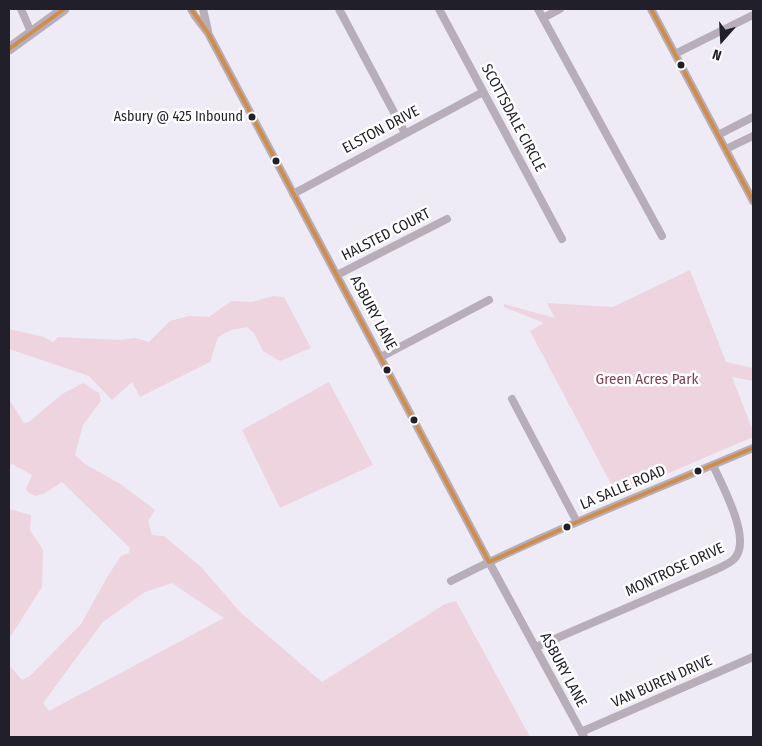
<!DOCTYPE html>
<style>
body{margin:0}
#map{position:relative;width:762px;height:746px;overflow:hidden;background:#eeebf7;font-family:"Fira Sans Condensed",sans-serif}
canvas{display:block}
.frame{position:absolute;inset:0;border:10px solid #211f29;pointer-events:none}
.north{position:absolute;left:697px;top:15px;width:50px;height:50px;-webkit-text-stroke:4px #fff;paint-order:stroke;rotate:199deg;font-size:14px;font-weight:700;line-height:20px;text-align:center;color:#211f29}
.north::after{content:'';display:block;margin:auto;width:18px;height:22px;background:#211f29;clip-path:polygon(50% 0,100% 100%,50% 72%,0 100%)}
</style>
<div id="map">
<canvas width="762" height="746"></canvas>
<div class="frame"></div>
<div class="north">N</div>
</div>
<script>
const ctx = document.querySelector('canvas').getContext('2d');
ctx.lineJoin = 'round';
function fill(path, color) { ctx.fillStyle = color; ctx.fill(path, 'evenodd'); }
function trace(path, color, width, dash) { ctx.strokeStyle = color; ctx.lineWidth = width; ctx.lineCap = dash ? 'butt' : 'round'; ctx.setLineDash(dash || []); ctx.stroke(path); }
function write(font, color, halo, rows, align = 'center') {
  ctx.font = font + ' "Fira Sans Condensed",sans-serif'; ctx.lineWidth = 5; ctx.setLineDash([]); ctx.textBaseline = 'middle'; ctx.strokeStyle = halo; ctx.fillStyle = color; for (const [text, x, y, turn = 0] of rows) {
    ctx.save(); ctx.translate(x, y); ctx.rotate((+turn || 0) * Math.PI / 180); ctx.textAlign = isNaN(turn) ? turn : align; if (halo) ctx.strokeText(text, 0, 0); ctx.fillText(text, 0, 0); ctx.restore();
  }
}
fill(new Path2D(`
 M 690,270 L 726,362 L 753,368 L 753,381 L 732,377 L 753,431 L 753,437 L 617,495 L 530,331 L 544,323 L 504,307 L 504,304 L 555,318 L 547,303 L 613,307 Z
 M 273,296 L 284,297 L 311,348 L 280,361 L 263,351 L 254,333 L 247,327 L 231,330 L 218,337 L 210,362 L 140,397 L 132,382 L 112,400 L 89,376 L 9,349 L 9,329 L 44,337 L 53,342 L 58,337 L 120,340 L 136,338 L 149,342 L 170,321 L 189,316 L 209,317 L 231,301 L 252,302 Z
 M 329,382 L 373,465 L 280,508 L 242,430 Z
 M 83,383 L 99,393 L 101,401 L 83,425 L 75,455 L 85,464 L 122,485 L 155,510 L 148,521 L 152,535 L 164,536 L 202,568 L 239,611 L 322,682 L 445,604 L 456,601 L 530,737 L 9,737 L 9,665 L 22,680 L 30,676 L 81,624 L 109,574 L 121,556 L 129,553 L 130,548 L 62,482 L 45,493 L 36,496 L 29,493 L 26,489 L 32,475 L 12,464 L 9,466 L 9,399 L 24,423 L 29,422 L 62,394 ZM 172,583 L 224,618 L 49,711 L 43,703 L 103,622 L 145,592 Z
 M 9,509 L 31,515 L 30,530 L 43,550 L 42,587 L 9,639 Z`), '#edd4df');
trace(new Path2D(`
 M 21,9 L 31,32
 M 191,9 L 195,16 L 208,33 L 489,562 L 584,737
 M 203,9 L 208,31
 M 339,9 L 405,133
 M 439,9 L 562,239
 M 538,9 L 662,236
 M 651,9 L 753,201
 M 543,18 L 560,9
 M 675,54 L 753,15
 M 718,135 L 753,117
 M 726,149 L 753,136
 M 293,194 L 483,92
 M 337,275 L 447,219
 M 381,357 L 489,300
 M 512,399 L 577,522
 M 451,581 C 549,531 652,491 753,448
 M 536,647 L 717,569 C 723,566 729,564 734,559 C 753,540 722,486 713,465
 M 581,732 L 753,657`), '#b8aeb9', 8);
trace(new Path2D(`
 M 9,49 L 64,9`), '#b8adba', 11);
trace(new Path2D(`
 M 191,9 L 208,33 L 489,562
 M 651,9 L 753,201
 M 9,49 L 64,9
 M 489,562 L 577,522 L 753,448`), '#cf8d4b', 4);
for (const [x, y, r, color] of [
 [681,65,4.5,"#211f29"],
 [252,117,4.5,"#211f29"],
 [276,161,4.5,"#211f29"],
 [387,370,4.5,"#211f29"],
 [414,420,4.5,"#211f29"],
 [698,471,4.5,"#211f29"],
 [567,527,4.5,"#211f29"]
]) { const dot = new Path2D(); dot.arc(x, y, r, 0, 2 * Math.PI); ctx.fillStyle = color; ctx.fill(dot); trace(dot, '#fff', 2); }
write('14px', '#211f29', '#fff', [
 ["Asbury @ 425 Inbound",243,117]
], 'right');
write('15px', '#211f29', '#fff', [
 ["SCOTTSDALE CIRCLE",513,118,62],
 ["ELSTON DRIVE",381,130,-28],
 ["HALSTED COURT",386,235,-27],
 ["ASBURY LANE",373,313,62],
 ["LA SALLE ROAD",623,488,-23],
 ["MONTROSE DRIVE",675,570,-25],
 ["ASBURY LANE",563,670,62],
 ["VAN BUREN DRIVE",662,682,-24]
]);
write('15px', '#803f53', '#fff', [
 ["Green Acres Park",647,380]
]);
</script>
